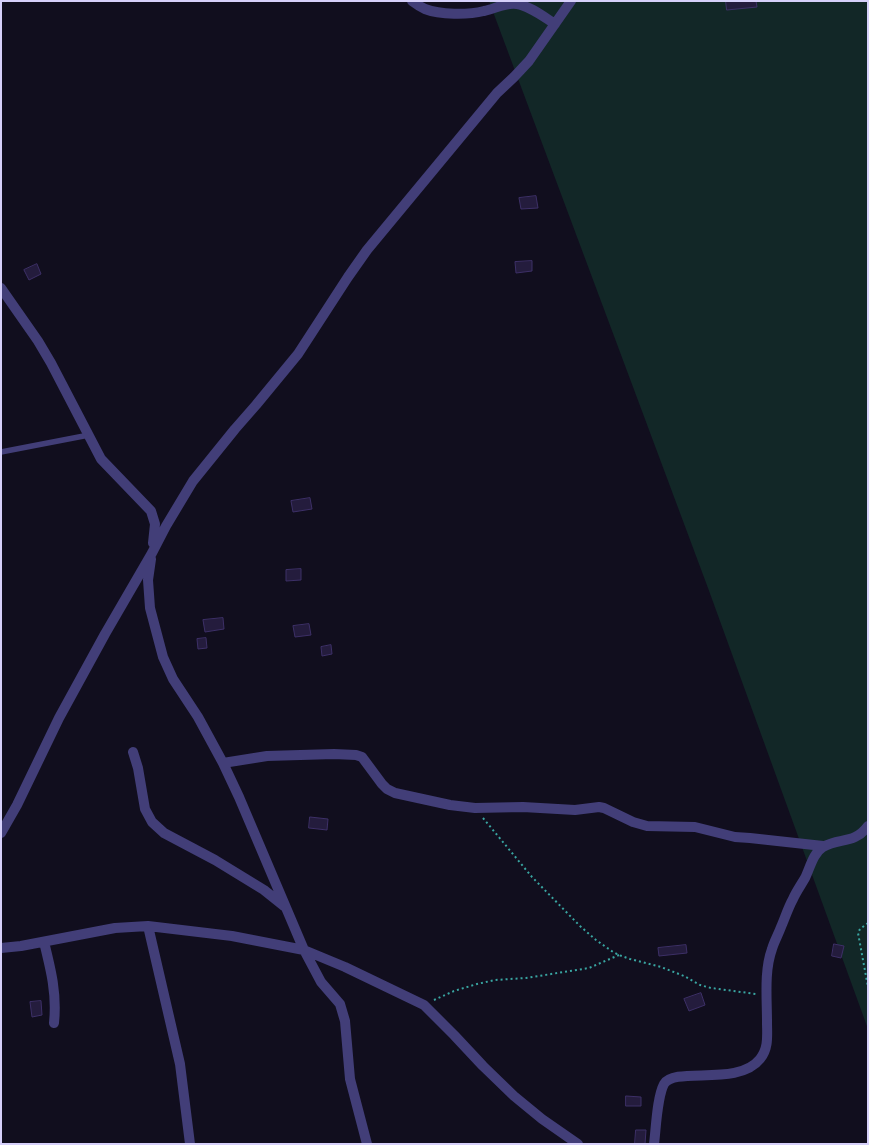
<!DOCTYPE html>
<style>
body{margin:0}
#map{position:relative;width:869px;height:1145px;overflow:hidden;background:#110e1e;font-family:"Work Sans",sans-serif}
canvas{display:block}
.frame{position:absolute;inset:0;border:2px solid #d6d0fa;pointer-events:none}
</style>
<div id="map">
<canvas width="869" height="1145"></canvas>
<div class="frame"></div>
</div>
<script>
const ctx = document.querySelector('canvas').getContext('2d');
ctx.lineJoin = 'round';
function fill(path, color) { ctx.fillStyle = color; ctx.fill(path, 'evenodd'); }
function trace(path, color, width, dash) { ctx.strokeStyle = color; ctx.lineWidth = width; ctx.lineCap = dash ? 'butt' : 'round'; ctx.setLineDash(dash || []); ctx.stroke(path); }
fill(new Path2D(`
 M 489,1 L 868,1 L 868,1029 L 708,588 Z`), '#122727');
const building = new Path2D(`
 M 726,1 L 756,1 L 757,7 L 727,10 Z
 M 536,196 L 538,208 L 521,209 L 519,198 Z
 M 532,261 L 532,271 L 516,273 L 515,262 Z
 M 37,264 L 41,274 L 29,280 L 24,270 Z
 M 310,498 L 312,509 L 293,512 L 291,501 Z
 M 301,569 L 301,580 L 286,581 L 286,570 Z
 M 223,618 L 224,629 L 205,632 L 203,620 Z
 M 309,624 L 311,635 L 295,637 L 293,626 Z
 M 206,638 L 207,648 L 198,649 L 197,639 Z
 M 331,645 L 332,654 L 322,656 L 321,647 Z
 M 310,817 L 328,819 L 327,830 L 309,828 Z
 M 834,944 L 844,946 L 841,958 L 832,956 Z
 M 686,945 L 687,953 L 659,956 L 658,948 Z
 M 701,993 L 705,1005 L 689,1011 L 684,999 Z
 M 41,1001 L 42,1015 L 32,1017 L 30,1002 Z
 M 626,1096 L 641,1097 L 641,1106 L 626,1106 Z
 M 636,1130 L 646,1130 L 645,1144 L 635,1144 Z`);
fill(building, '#241c3d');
trace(building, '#3d3067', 1);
trace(new Path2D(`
 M 483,818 L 532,877 L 580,926 L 596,940 L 613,952 L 619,955 L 630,959 L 661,967 L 684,976 L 700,985 L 711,988 L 756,994
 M 868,923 L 860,929 L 858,933 L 868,987
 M 434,1000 L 454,991 L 477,984 L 495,980 L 526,978 L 589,968 L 619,955`), '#39a5a1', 2, [2, 3]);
trace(new Path2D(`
 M 1,452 L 89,435`), '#423e78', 5.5);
trace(new Path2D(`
 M 412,1 C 416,4 421,7 425,9 C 440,15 468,15 484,11 C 495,9 505,2 517,4 C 530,6 544,17 555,24
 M 1,288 L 38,341 L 51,363 L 101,459 L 151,511 L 155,524 L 153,543
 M 151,559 L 148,580 L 150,608 L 163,657 L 173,679 L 198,717 L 223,763 L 239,797 L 304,950 L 321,982 L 340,1004 L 345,1021 L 350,1079 L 367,1144
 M 133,752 L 138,768 L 145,809 L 152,822 L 164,833 L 215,860 L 264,890 L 284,906
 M 223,763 L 267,756 L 334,754 L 356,755 L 362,757 L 382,784 L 387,789 L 395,793 L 450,805 L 475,808 L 523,807 L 575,810 L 599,807 L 604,808 L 633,822 L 647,826 L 695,827 L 735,837 L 750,838 L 823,846
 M 1,833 L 17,805 L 59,718 L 105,634 L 152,553 L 166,526 L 193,481 L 235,429 L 256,405 L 298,354 L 348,277 L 367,250 L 497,93 L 514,77 L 529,61 L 571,1
 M 148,926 L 180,1064 L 190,1144
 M 44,942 C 51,970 57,994 54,1023
 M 1,948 L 21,946 L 115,928 L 148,926 L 232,936 L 304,950 L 345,967 L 424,1005 L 454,1035 L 483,1066 L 514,1096 L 542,1119 L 578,1144
 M 654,1144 C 656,1129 657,1097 664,1084 C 675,1066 738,1087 760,1059 C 769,1048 767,1035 767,1022 C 767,998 764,971 772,949 C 774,942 778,935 781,927 C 785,918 788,908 793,899 C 796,892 801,885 805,878 C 810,868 813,853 823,847 C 839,837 854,845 868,826`), '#423e78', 10);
</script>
